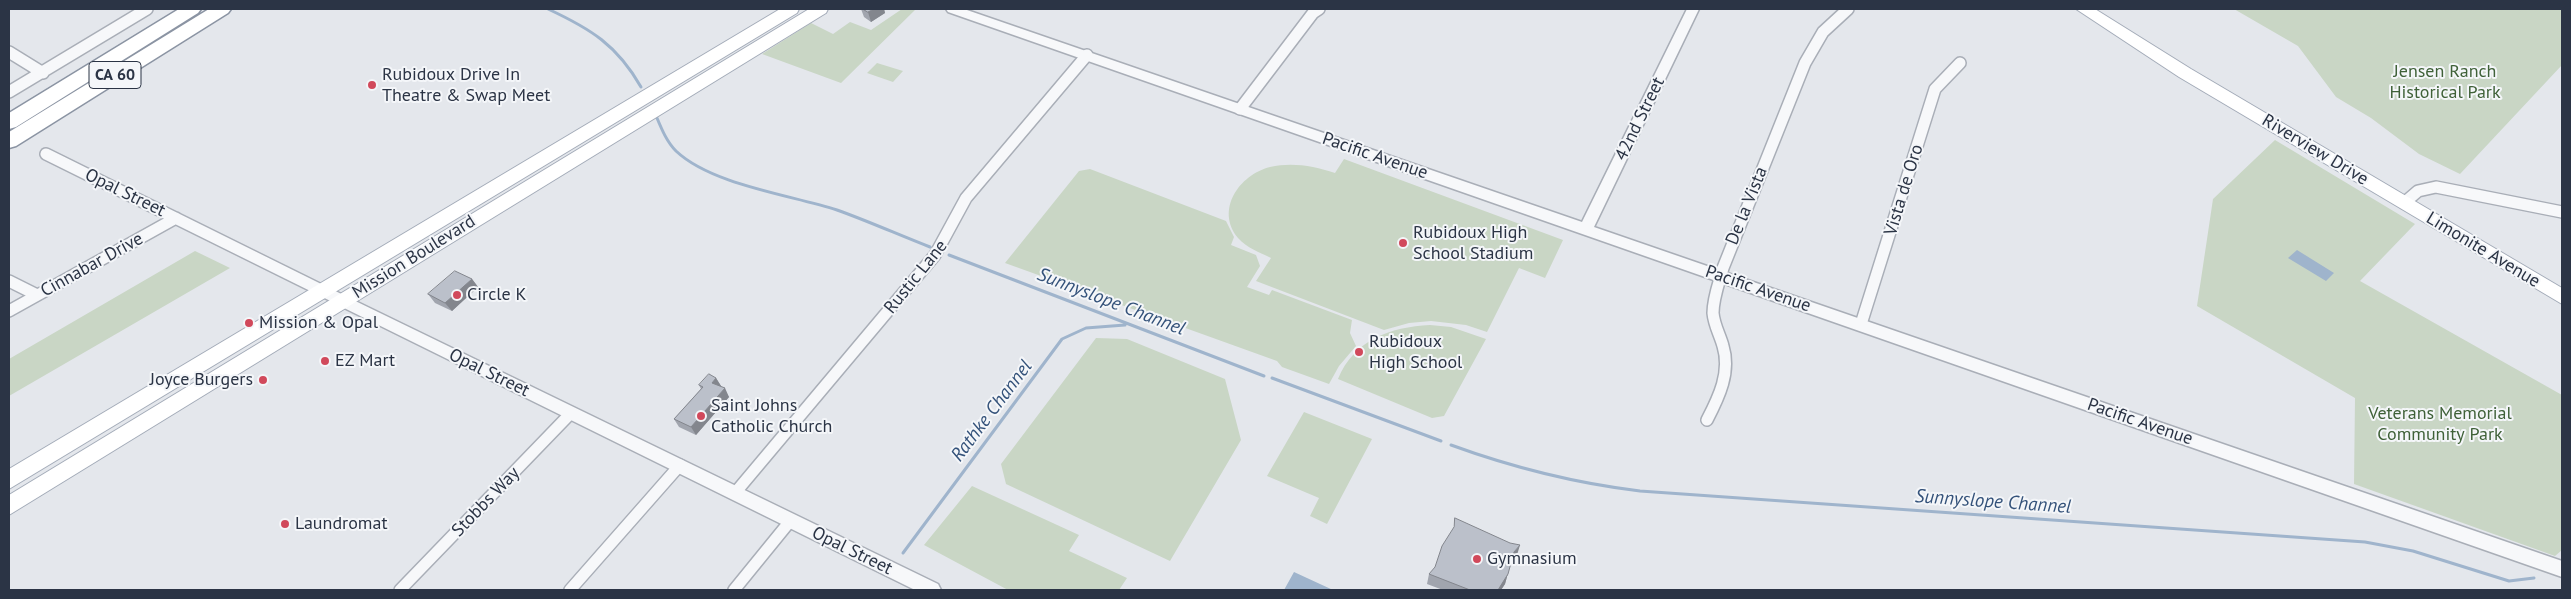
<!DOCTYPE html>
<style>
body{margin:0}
#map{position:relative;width:2571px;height:599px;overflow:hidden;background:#e4e7ec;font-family:"PT Sans",sans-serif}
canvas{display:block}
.frame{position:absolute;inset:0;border:10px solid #2b3445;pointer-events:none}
</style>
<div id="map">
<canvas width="2571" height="599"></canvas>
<div class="frame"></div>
</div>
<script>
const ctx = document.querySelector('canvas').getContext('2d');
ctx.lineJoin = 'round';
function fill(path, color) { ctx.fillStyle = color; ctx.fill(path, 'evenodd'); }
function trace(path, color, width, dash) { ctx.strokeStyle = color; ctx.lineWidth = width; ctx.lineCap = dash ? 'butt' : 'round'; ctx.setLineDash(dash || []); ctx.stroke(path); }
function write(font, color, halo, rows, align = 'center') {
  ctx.font = font + ' "PT Sans",sans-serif'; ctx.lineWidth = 4; ctx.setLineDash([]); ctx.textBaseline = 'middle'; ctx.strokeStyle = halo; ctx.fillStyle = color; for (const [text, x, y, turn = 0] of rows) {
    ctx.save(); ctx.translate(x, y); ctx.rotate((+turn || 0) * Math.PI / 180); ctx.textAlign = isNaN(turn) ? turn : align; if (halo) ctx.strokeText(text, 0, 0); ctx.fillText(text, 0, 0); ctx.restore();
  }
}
fill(new Path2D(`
 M 902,9 L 916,9 L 841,83 L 762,54 L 811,23 L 833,34 L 850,22 L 871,30 Z
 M 2234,9 L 2562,9 L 2562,65 L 2460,174 L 2419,154 L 2371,118 L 2336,97 L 2298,46 Z
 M 877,63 L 903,71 L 893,82 L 867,73 Z
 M 2275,140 L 2415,224 L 2360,281 L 2562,395 L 2562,550 L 2555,556 L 2354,484 L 2355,398 L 2197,306 L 2213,199 Z
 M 1344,159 L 1563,240 L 1545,278 L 1519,268 L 1487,332 L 1466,325 L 1431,321 L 1409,323 L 1384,330 L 1256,281 L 1271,258 C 1259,252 1247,248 1238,238 C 1215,210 1239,175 1270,167 C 1292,162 1314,166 1335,173 Z
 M 1090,169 L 1226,221 L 1234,237 L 1231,245 L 1256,255 L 1260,266 L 1247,287 L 1269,295 L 1272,290 L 1352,320 L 1350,333 L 1356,346 L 1339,366 L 1329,384 L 1282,367 L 1277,361 L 1005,263 L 1079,171 Z
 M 195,251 L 230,268 L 9,396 L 9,359 Z
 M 1430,325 L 1451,327 L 1486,339 L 1444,416 L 1432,418 L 1338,379 C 1354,340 1390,327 1430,325 Z
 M 1096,338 L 1127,339 L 1225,379 L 1241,440 L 1170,561 L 1006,484 L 1001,464 Z
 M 1304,412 L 1372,439 L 1327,524 L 1310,516 L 1319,498 L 1267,476 Z
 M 972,486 L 1079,535 L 1069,551 L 1127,578 L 1119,590 L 1008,590 L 924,545 Z`), '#c9d6c5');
fill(new Path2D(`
 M 2297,250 L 2334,273 L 2326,281 L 2288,258 Z
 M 1294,572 L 1333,590 L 1284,590 Z`), '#9fb4cc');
trace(new Path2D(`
 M 548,9 C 591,29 617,45 641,87
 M 657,118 C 662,130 667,142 676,151 C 712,185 791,195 837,210 C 868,221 899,235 930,247
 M 949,255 L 1264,376
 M 1272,378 L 1441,441
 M 1451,445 C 1514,468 1574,483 1640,491 L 2365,542 L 2413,551 L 2509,581 L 2534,578
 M 903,553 L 1062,339 L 1086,328 L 1125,325`), '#9fb4cc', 3);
const minor = new Path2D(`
 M 9,52 L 43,73
 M 9,92 L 147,9
 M 1240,109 L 1313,13 L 1319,9
 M 46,154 L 343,301
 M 2404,203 L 2418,191 L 2436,187 L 2562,212
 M 9,281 L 37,295
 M 9,311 L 176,218
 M 1861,324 L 1935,89 L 1960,63
 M 1707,420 C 1719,397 1731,372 1723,346 C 1720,335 1714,325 1713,313 C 1713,298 1719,283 1723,268 L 1805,63 L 1823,32 L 1848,9
 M 735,493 L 935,255 L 966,198 L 1087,55
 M 400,590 L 571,413
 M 570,590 L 680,465
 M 734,590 L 791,520`);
const tertiary = new Path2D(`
 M 946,9 L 964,9 L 1582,222 L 1687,9 L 1699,9 L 1594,227 L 2562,561 L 2562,577 L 948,12 Z
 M 343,295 L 938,584 L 941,590 L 915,590 L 338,305 L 335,301 L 338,297 Z`);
const primary = new Path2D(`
 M 780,9 L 799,9 L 797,13 L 9,489 L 9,469 Z
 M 809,9 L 828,9 L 826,13 L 9,515 L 9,495 Z
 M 2076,9 L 2095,9 L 2191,69 L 2562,288 L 2562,304 L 2179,77 Z`);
const motorway = new Path2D(`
 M 179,9 L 201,9 L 198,13 L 16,127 L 9,129 L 9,113 Z
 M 209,9 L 231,9 L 228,13 L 16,146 L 9,148 L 9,132 Z`);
trace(minor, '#a9aeb7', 14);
trace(tertiary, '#a9aeb7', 3);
trace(primary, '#a3abb8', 2);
trace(motorway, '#8b94a3', 3);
trace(minor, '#f7f8fa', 11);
fill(tertiary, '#f7f8fa');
fill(primary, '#fff');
fill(motorway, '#fff');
fill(new Path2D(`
 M 861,9 L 884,9 L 885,13 L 871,22 L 864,17 Z
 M 472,279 L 478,287 L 452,311 L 435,303 L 428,294 Z
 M 716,378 L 721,386 L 729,397 L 696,435 L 679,427 L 674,419 L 701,389 L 699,385 Z
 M 1510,543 L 1517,555 L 1511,562 L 1505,584 L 1501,590 L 1443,590 L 1427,584 L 1429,574 Z`), '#a1a5ae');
fill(new Path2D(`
 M 874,9 L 884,9 L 885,13 L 871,22 L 868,12 Z
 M 472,279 L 478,287 L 452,311 L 445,303 Z
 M 716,378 L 721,386 L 717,391 L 712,383 Z
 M 725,388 L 729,397 L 696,435 L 691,427 Z
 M 1520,545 L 1517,555 L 1511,562 L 1505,584 L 1501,590 L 1498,590 L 1514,552 Z`), '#83868d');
const building = new Path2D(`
 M 863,9 L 874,9 L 868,12 Z
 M 455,271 L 472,279 L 445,303 L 428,294 Z
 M 709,374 L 716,378 L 712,383 L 725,388 L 691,427 L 674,419 L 703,387 L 699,385 Z
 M 1455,518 L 1510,543 L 1520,545 L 1514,552 L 1508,574 L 1498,590 L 1470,590 L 1429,574 L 1435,567 L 1442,546 L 1454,527 Z`);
fill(building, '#bbc0ca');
trace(building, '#83868d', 1);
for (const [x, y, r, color] of [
 [372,85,5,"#d1495b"],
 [1403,243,5,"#d1495b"],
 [457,295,5,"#d1495b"],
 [249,323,5,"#d1495b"],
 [1359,352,5,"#d1495b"],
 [325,361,5,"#d1495b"],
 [263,380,5,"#d1495b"],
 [701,416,5,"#d1495b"],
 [285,524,5,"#d1495b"],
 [1477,559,5,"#d1495b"]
]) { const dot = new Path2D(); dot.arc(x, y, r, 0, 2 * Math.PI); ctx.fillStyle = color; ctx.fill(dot); trace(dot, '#f4f6f9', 2); }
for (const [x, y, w] of [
 [115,75,52]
]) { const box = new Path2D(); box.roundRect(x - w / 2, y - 13.5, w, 27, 4); ctx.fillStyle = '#f4f6f9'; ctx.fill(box); trace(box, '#2b3445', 1); }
write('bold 16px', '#2b3445', null, [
 ["CA 60",115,75]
]);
write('18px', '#3f6138', '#f4f6f9', [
 ["Jensen Ranch",2445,72],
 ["Historical Park",2445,93],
 ["Veterans Memorial",2440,414],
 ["Community Park",2440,435]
]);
write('18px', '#2b3445', '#f4f6f9', [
 ["Rubidoux Drive In",382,75],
 ["Theatre & Swap Meet",382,96],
 ["Rubidoux High",1413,233],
 ["School Stadium",1413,254],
 ["Circle K",467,295],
 ["Mission & Opal",259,323],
 ["Rubidoux",1369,342],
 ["High School",1369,363],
 ["EZ Mart",335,361],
 ["Joyce Burgers",253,380,"right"],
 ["Saint Johns",711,406],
 ["Catholic Church",711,427],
 ["Laundromat",295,524],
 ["Gymnasium",1487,559]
], 'left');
write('18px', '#2b3445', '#f4f6f9', [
 ["42nd Street",1640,119,-64],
 ["Riverview Drive",2315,150,31],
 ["Pacific Avenue",1375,156,19],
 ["Vista de Oro",1904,190,-73],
 ["Opal Street",125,193,26],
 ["De la Vista",1747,206,-68],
 ["Limonite Avenue",2483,250,31],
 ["Mission Boulevard",414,257,-32],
 ["Cinnabar Drive",92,265,-29],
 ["Rustic Lane",916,277,-51],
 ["Pacific Avenue",1758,289,19],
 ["Opal Street",489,373,26],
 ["Pacific Avenue",2140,422,19],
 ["Stobbs Way",486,502,-46],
 ["Opal Street",852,551,26]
]);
write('italic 19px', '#34527a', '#f4f6f9', [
 ["Sunnyslope Channel",1111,302,21],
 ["Rathke Channel",992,411,-53],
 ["Sunnyslope Channel",1993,502,4]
]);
</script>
